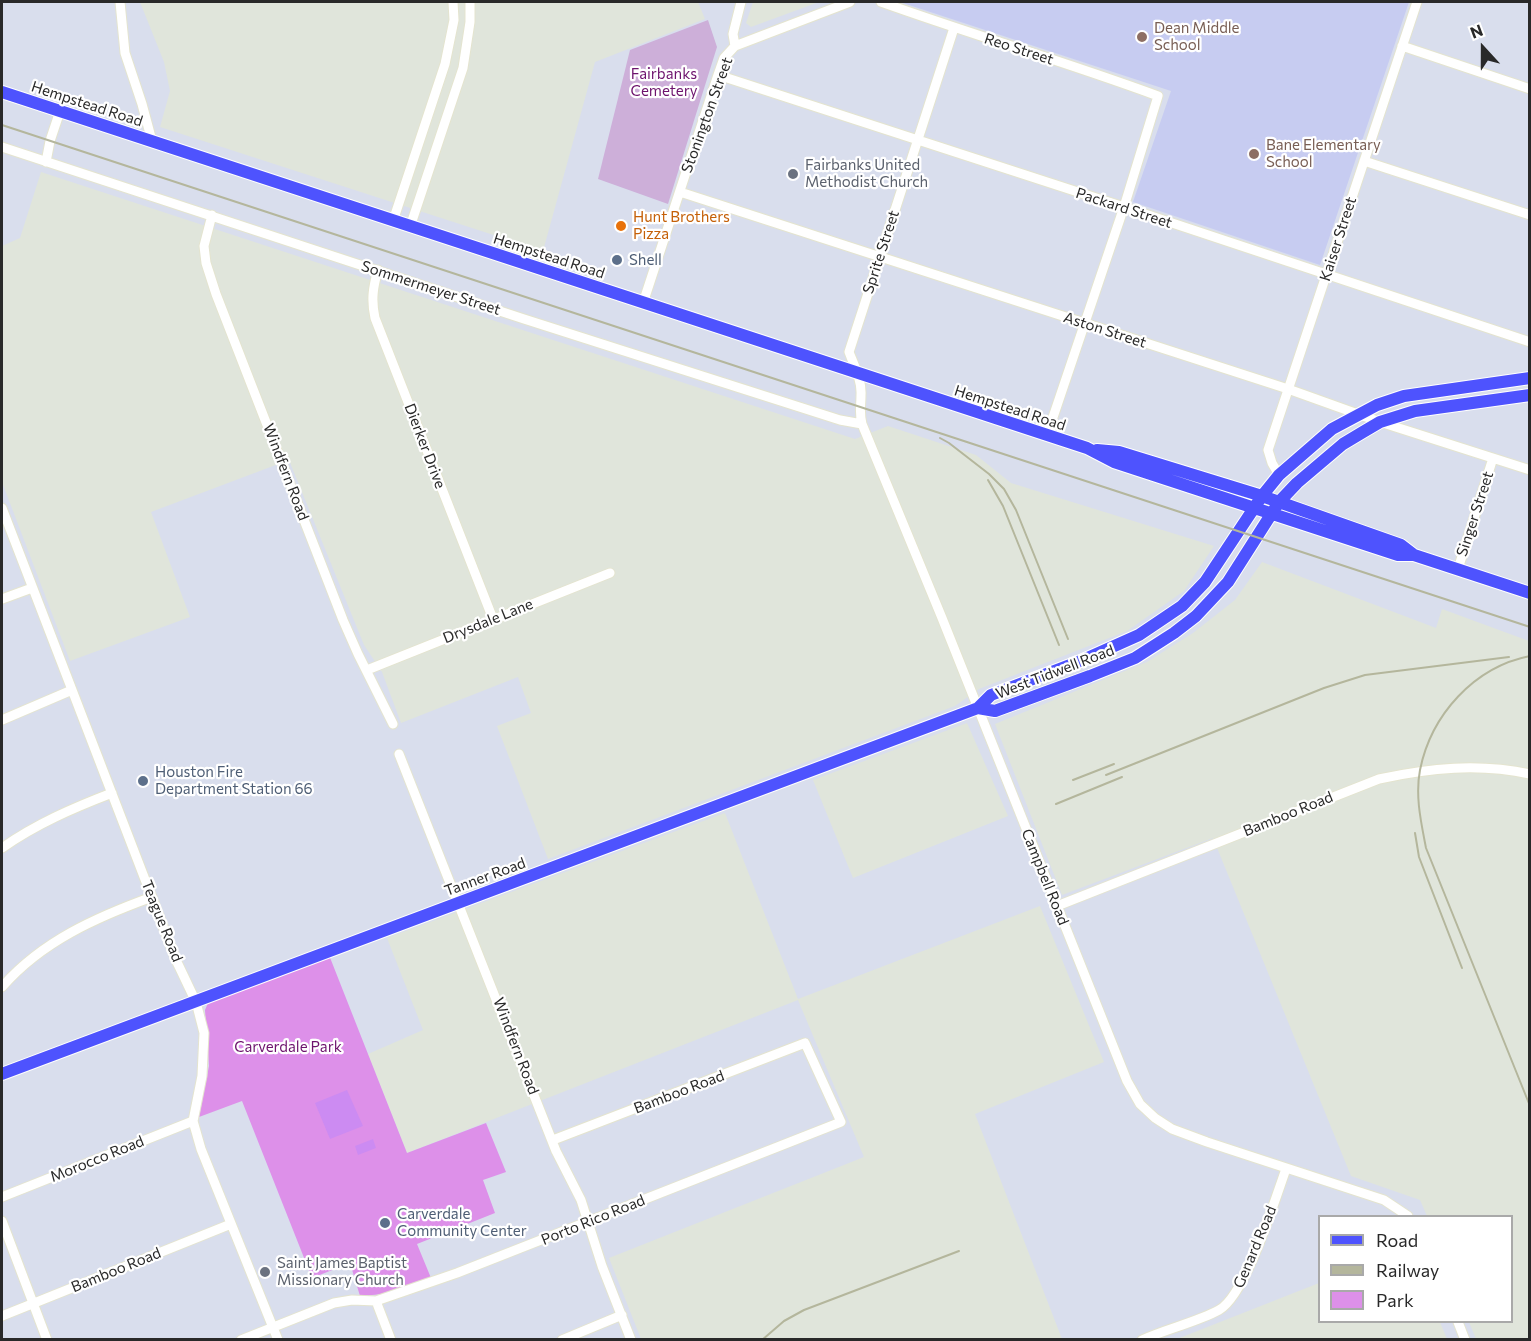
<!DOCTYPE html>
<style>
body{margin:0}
#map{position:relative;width:1531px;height:1341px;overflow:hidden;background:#d9deed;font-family:Commissioner,sans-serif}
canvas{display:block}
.frame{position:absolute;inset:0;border:3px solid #292929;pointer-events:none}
.legend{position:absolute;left:1318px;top:1215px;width:195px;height:108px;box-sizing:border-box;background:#fff;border:2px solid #a9a9a9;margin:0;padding:8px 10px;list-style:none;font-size:18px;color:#292929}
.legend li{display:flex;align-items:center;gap:12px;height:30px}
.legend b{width:30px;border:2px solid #a9a9a9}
.north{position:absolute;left:1453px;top:18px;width:60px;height:60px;-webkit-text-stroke:4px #fff;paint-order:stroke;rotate:339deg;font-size:16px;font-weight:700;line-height:24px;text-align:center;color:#292929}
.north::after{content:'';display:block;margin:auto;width:21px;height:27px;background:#292929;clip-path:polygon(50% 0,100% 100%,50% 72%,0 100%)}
</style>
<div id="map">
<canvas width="1531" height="1341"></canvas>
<div class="frame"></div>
<ul class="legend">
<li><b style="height:8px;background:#4e53fe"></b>Road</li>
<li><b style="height:8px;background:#b4b69c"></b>Railway</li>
<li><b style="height:16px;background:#dd90e9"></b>Park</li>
</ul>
<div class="north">N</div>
</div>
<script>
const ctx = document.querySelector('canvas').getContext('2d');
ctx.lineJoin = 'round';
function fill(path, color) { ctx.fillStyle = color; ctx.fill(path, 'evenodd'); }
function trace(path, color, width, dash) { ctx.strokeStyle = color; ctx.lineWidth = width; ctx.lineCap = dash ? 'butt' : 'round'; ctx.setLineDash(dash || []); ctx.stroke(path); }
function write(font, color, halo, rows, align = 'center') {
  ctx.font = font + ' Commissioner,sans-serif'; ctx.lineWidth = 4.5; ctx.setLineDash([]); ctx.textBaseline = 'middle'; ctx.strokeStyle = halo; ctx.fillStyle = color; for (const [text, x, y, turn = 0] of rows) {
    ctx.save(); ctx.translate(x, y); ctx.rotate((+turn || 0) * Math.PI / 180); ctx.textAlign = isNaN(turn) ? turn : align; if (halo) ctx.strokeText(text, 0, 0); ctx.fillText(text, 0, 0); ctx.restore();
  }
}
fill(new Path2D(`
 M 140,2 L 698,2 L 705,19 L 595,62 L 543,251 L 160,127 L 170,91 L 164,62 Z
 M 753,2 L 819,2 L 751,27 L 746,23 Z
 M 41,172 L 855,439 L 888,426 L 976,455 L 1011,483 L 1214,546 L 1184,591 L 1127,631 L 979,689 L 955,706 L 548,859 L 497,726 L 531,713 L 518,677 L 401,723 L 382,672 L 364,645 L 289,460 L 151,512 L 190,617 L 70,661 L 2,482 L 2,246 L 20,238 Z
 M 1262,562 L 1436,628 L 1442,609 L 1529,641 L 1529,1339 L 1476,1339 L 1469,1322 L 1512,1322 L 1512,1216 L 1427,1216 L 1420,1200 L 1351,1176 L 1213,838 L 1062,895 L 995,724 L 1147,662 L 1193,633 L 1235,600 Z
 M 967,723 L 1008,816 L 853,878 L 813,780 Z
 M 725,813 L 798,999 L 1040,906 L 1104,1062 L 975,1114 L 1062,1339 L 641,1339 L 609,1258 L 864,1157 L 798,1000 L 407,1153 L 368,1054 L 423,1030 L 387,938 Z
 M 1319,1283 L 1320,1322 L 1440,1322 L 1447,1339 L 1177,1339 Z`), '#e0e5db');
fill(new Path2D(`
 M 900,2 L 1409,2 L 1320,265 L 1133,202 L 1171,91 Z`), '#c7ccf1');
fill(new Path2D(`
 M 329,955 L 407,1153 L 486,1123 L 506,1172 L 483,1180 L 495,1213 L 417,1244 L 431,1278 L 384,1294 L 360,1296 L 350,1263 L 312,1278 L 242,1101 L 199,1117 L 209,1066 L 205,1010 L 208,1003 Z`), '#dd90e9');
fill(new Path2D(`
 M 708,20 L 717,47 L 668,204 L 598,179 L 630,50 Z`), '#cdafd9');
fill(new Path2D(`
 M 347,1090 L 363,1126 L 330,1139 L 315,1103 Z
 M 373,1139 L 376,1148 L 358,1155 L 355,1146 Z`), '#cc8bf2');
const minor = new Path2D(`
 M 120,2 L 125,53 L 142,104 L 152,141
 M 881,2 C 973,35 1066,62 1158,96 L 1124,207 L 1047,435
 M 954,28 L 849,352 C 854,365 862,381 861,395 C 861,406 859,413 862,424 L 942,618 L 1127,1081 L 1140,1104 L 1155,1118 L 1172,1129 L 1207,1142 L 1384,1200 L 1408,1216
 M 735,46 L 733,34 L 741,2
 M 1402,46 L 1530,89
 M 718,75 L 1124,207 L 1530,342
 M 2,147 L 524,319 L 840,420 L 862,424
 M 1364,161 L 1530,215
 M 46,162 L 50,141 L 60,111
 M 680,192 L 1288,389 L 1380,422 L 1530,470
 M 212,215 L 204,246 L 206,263 L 216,294 L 343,620 L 358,654 L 393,724
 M 393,221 L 445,64 L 454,20 L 453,2
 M 410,227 L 463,68 L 470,22 L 470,2
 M 378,270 C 373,287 371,300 375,318 L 493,619
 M 643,303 L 718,75 L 724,58 L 735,46 L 850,2
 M 1279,475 L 1272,463 L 1268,450 L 1417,2
 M 2,508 L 176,960 L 196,1002 L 204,1033 L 202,1076 L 193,1121 L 201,1149 L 278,1340
 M 1458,569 L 1493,458
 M 2,599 L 32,588
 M 367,670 L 610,573
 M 2,720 L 72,690
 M 399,754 L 556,1151 L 581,1200 L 602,1266 L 631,1340
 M 2,848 C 36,824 73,808 112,793
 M 1057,906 L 1379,779 C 1430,768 1478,763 1530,774
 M 2,987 C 42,941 97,917 152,897
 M 2,1197 L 193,1121
 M 2,1221 L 47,1340
 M 376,1301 L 391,1340
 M 2,1316 L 231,1224
 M 1458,1322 L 1465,1340
 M 241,1340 L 334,1303 L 352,1300 L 376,1301 L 457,1273 L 841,1122 L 805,1043 L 553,1140
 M 562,1340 L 622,1315
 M 1142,1340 C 1166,1329 1197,1322 1219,1310 C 1246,1295 1275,1199 1286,1169`);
const major = new Path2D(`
 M 2,92 L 1087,448 L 1114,462 L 1398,555 L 1414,555
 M 1097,450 L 1119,452 L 1262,496 L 1401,545 L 1414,555 L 1530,593
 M 978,708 L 995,711 L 1090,676 L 1135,658 L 1174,633 L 1196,616 L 1228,582 L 1279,502 L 1297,483 L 1343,444 L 1363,432 L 1380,422 L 1415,411 L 1530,395
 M 2,1074 L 978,708 L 991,695 L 1083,660 L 1139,635 L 1182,606 L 1205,582 L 1262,496 L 1279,475 L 1332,429 L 1377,405 L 1404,396 L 1530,378`);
trace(minor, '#e4e4cf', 11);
trace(major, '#fff', 14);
trace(minor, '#fff', 9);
trace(major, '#4e53fe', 12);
trace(new Path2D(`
 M 2,125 L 1530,627
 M 940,438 L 949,443 L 989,474 L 1004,489 L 1016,510 L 1068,639
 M 988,480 L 1003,506 L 1059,645
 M 1530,656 C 1474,667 1431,715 1420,770 C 1415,796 1421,822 1426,848 L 1530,1106
 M 1106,775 L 1324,688 L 1365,675 L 1509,657
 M 1073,780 L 1114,764
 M 1056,804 L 1122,777
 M 1415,833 L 1419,857 L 1462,968
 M 762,1340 L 784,1321 L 804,1310 L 959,1251`), '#b4b69c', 2);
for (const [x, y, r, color] of [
 [1142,37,6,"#8d6e63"],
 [1254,154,6,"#8d6e63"],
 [793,174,6,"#6b7280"],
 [621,226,6,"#e8710a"],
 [617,260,6,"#5c6f8a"],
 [143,781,6,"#5c6f8a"],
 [385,1223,6,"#5c6f8a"],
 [265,1272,6,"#6b7280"]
]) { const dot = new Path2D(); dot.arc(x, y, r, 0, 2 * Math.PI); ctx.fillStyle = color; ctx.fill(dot); trace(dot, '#fff', 2); }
write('15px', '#785e54', '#fff', [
 ["Dean Middle",1154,28],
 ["School",1154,45],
 ["Bane Elementary",1266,145],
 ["School",1266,162]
], 'left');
write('15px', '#292929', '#fff', [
 ["Reo Street",1019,49,18],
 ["Hempstead Road",87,104,18],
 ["Stonington Street",707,115,-70],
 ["Packard Street",1124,208,18],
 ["Kaiser Street",1338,239,-72],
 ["Sprite Street",881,252,-72],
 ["Hempstead Road",549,256,18],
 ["Sommermeyer Street",431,288,18],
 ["Aston Street",1105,330,18],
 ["Hempstead Road",1010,408,18],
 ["Dierker Drive",425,446,69],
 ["Windfern Road",286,472,69],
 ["Singer Street",1475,514,-72],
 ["Drysdale Lane",488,621,-22],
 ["West Tidwell Road",1055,672,-21],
 ["Bamboo Road",1288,814,-22],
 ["Tanner Road",485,877,-20],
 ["Campbell Road",1045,877,68],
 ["Teague Road",162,921,68],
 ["Windfern Road",516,1046,69],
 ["Bamboo Road",679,1092,-21],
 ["Morocco Road",97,1159,-22],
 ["Porto Rico Road",593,1220,-22],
 ["Genard Road",1255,1247,-67],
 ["Bamboo Road",116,1270,-22]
]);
write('15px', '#6d136d', '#fff', [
 ["Fairbanks",664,74],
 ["Cemetery",664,91],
 ["Carverdale Park",288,1047]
]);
write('15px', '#5b616d', '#fff', [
 ["Fairbanks United",805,165],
 ["Methodist Church",805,182],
 ["Saint James Baptist",277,1263],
 ["Missionary Church",277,1280]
], 'left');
write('15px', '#c56008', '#fff', [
 ["Hunt Brothers",633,217],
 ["Pizza",633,234]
], 'left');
write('15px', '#4e5e75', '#fff', [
 ["Shell",629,260],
 ["Houston Fire",155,772],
 ["Department Station 66",155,789],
 ["Carverdale",397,1214],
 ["Community Center",397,1231]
], 'left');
</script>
